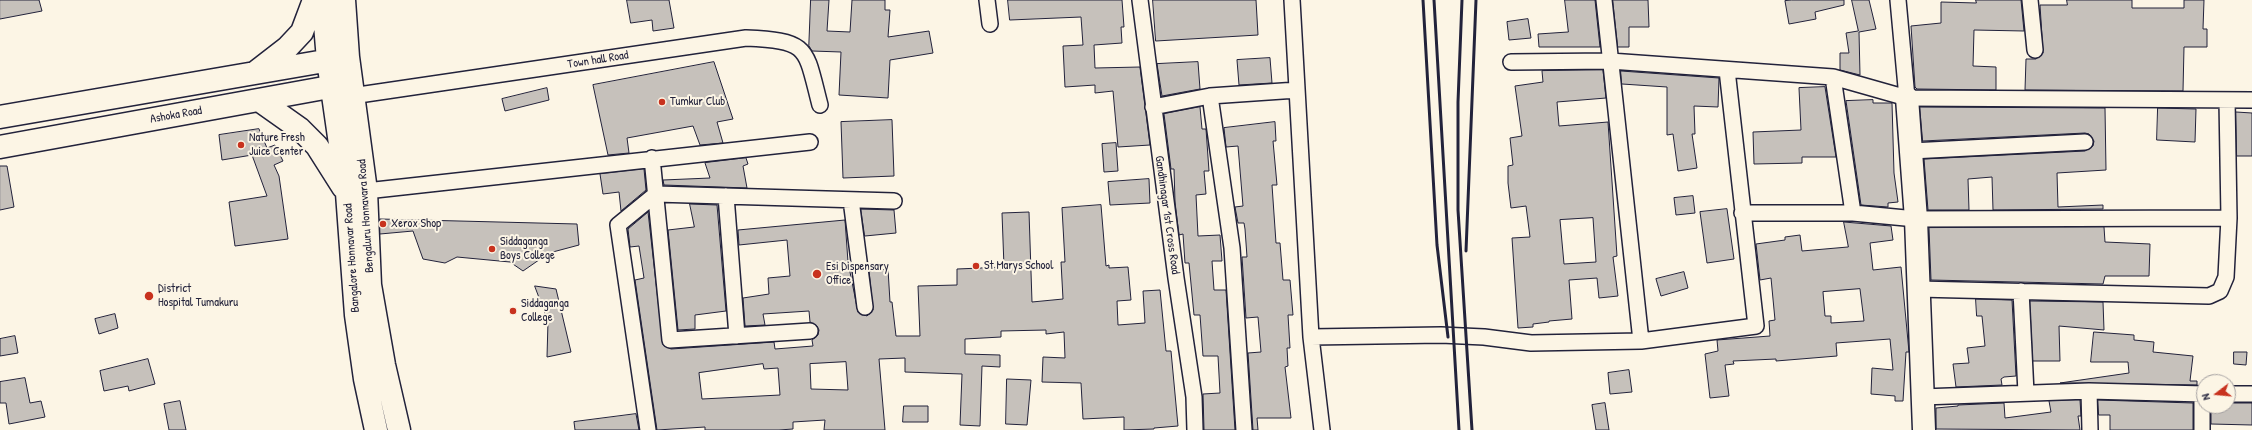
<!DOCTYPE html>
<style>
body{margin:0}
#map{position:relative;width:2252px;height:430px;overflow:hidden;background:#fcf5e5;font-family:"Patrick Hand",sans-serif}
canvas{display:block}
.north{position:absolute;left:2196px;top:374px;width:40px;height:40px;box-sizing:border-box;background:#fcf5e5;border:1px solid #a5a1a1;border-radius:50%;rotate:254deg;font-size:11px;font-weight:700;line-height:16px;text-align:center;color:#22223b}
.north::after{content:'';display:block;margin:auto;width:14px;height:18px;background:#c8321e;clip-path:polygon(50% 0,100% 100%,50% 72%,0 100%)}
</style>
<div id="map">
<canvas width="2252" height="430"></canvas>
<div class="north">N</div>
</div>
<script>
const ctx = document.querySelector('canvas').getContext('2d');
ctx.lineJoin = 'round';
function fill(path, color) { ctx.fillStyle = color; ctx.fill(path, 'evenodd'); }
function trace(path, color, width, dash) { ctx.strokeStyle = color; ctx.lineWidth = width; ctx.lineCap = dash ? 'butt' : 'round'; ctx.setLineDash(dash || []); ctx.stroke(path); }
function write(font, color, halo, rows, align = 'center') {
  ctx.font = font + ' "Patrick Hand",sans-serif'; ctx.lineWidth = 4; ctx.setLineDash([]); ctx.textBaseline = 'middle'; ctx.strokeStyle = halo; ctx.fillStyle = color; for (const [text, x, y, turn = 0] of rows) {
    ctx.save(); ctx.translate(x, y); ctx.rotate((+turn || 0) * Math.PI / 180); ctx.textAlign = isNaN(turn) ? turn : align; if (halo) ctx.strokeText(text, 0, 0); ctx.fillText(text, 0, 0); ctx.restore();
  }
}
const building = new Path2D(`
 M 0,0 L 39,0 L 42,11 L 0,19 Z
 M 627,0 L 669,0 L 674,28 L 653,31 L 652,20 L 631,23 Z
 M 811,0 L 829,0 L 827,31 L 850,32 L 852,0 L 885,0 L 885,10 L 890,10 L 888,37 L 929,31 L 933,53 L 890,60 L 888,98 L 839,95 L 841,52 L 812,51 L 809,46 Z
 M 1008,0 L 1122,0 L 1124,27 L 1121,27 L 1122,43 L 1094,45 L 1095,68 L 1140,67 L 1150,145 L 1118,147 L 1113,91 L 1095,93 L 1095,85 L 1065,87 L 1063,46 L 1083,45 L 1081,17 L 1010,20 Z
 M 1153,0 L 1256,0 L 1258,35 L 1156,41 Z
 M 1565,0 L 1595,0 L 1600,47 L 1539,47 L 1538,34 L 1568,32 Z
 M 1613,0 L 1648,0 L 1649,27 L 1629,27 L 1629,47 L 1618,47 Z
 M 1792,0 L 1844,0 L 1844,5 L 1815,12 L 1816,19 L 1789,24 L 1785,1 Z
 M 1852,0 L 1869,0 L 1876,29 L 1859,32 L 1860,75 L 1840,70 L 1840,53 L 1849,53 L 1846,33 L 1858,31 Z
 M 1976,0 L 2021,0 L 2024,31 L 1974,30 L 1973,66 L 1996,67 L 1996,90 L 1917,89 L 1915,87 L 1911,26 L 1941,23 L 1941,2 L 1976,3 Z
 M 2067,0 L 2132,0 L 2132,8 L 2184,8 L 2184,0 L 2204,0 L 2203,29 L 2207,29 L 2207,47 L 2184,47 L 2183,91 L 2025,90 L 2026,59 L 2036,59 L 2043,53 L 2040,5 L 2067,5 Z
 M 1528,19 L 1531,38 L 1509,40 L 1507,22 Z
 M 1270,58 L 1272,83 L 1239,85 L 1237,60 Z
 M 714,62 L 733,119 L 717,122 L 723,143 L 700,145 L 693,126 L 627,138 L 629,153 L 608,155 L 593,85 Z
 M 1198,62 L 1200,89 L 1162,96 L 1157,64 Z
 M 1603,70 L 1606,98 L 1557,102 L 1559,126 L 1608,122 L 1617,256 L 1613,257 L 1618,296 L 1599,298 L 1597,278 L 1569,280 L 1572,319 L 1549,321 L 1549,322 L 1533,324 L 1533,327 L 1518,328 L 1512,238 L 1530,237 L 1526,206 L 1511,208 L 1508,183 L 1508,166 L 1513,165 L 1510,138 L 1522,136 L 1515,86 L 1543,82 L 1542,71 ZM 1593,218 L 1596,262 L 1564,264 L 1560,220 Z
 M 1621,71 L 1719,78 L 1718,107 L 1694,106 L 1695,134 L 1692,134 L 1697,168 L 1678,171 L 1673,134 L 1667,135 L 1667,87 L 1622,84 Z
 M 1825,87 L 1836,157 L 1802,157 L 1802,163 L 1754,164 L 1753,132 L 1801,130 L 1799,88 Z
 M 547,88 L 549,100 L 505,111 L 502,99 Z
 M 1873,100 L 1873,103 L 1892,103 L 1894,173 L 1898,202 L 1888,203 L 1888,207 L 1861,205 L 1846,101 Z
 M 1200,107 L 1202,129 L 1206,129 L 1209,171 L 1204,171 L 1206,194 L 1196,195 L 1198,236 L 1220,235 L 1222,261 L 1212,261 L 1214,290 L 1226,290 L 1235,430 L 1204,430 L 1203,394 L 1220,393 L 1218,356 L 1203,356 L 1200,315 L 1194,315 L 1189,263 L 1185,263 L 1183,234 L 1179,235 L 1175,202 L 1174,169 L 1171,169 L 1164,114 Z
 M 1920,107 L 2105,108 L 2106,170 L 2057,173 L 2058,207 L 2103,205 L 2103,209 L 1993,210 L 1992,177 L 1968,179 L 1969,210 L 1928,210 L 1924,159 L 2085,151 L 2093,146 L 2094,141 L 2089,134 L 2085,133 L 1923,141 Z
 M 2158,108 L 2196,109 L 2195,142 L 2157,140 Z
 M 2236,112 L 2252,113 L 2252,156 L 2237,156 Z
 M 892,120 L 894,176 L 843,178 L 841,122 Z
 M 1275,122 L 1276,141 L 1273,141 L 1277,185 L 1272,185 L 1276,243 L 1280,243 L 1283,280 L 1290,280 L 1293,315 L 1288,315 L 1290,348 L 1287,348 L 1288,366 L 1285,367 L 1291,418 L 1257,418 L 1258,430 L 1253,430 L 1248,353 L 1261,352 L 1258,317 L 1246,318 L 1242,257 L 1247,257 L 1245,229 L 1244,223 L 1238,223 L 1235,207 L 1243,206 L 1238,146 L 1226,147 L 1224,128 Z
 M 259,129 L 267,148 L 275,145 L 283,161 L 274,165 L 279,176 L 288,239 L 235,246 L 229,202 L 267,196 L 252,155 L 222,160 L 219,135 Z
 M 1116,143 L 1118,171 L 1104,172 L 1102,144 Z
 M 746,158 L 748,164 L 743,166 L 747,188 L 664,185 L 663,180 L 710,178 L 705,163 Z
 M 0,166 L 7,166 L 14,207 L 0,210 Z
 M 644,169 L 646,190 L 621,211 L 619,192 L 603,194 L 600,174 Z
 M 1149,179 L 1150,203 L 1110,205 L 1108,182 Z
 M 1693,196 L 1695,213 L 1676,215 L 1674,198 Z
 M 690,204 L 717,205 L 726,311 L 695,315 L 695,329 L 678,330 L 668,230 L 694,227 Z
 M 1101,205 L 1106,266 L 1109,265 L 1109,268 L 1128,267 L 1131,300 L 1117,301 L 1118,325 L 1145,323 L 1143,291 L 1160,290 L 1166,351 L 1171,351 L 1178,426 L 1154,428 L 1154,429 L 1124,430 L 1124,417 L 1083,419 L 1081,383 L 1042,382 L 1043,357 L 1065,358 L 1064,332 L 1046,334 L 1046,330 L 1001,331 L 1001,337 L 965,339 L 965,354 L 1000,355 L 1000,367 L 982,366 L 980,426 L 960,425 L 962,374 L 905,372 L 905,358 L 879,359 L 885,430 L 824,430 L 825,420 L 793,422 L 793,429 L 779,430 L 705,430 L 705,427 L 657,430 L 635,280 L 644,278 L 639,246 L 630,247 L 628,229 L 648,212 L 663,345 L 671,349 L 774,342 L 775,349 L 813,346 L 812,340 L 818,335 L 819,330 L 817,326 L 810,322 L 809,311 L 763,314 L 765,325 L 745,326 L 743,298 L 769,294 L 768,278 L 790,276 L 787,240 L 739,245 L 738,230 L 845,220 L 848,262 L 858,312 L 867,316 L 873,310 L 869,271 L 888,269 L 890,302 L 892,302 L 896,336 L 920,336 L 918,286 L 957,285 L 957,269 L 1004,267 L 1002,213 L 1029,212 L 1032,302 L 1063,299 L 1061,262 L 1065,262 L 1062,208 ZM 846,362 L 848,390 L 811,389 L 810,364 ZM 763,364 L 764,369 L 778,368 L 780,395 L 702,399 L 699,373 Z
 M 861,209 L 894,210 L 896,233 L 865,236 Z
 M 1727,209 L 1734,259 L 1707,263 L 1700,212 Z
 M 380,219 L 577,224 L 579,245 L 549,253 L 523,271 L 510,262 L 457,257 L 445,263 L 423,259 L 413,231 L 380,234 Z
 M 1844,222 L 1891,226 L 1893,240 L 1870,243 L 1873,270 L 1901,267 L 1909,352 L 1906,352 L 1903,401 L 1895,401 L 1895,396 L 1871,394 L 1872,368 L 1893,370 L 1890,339 L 1836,343 L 1837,356 L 1776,361 L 1776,359 L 1733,361 L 1734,364 L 1725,365 L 1729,396 L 1710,398 L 1705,354 L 1718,351 L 1717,340 L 1770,336 L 1769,321 L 1775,320 L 1771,278 L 1760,280 L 1756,244 L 1785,240 L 1785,237 L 1800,235 L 1802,251 L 1848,247 ZM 1860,289 L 1864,321 L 1831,323 L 1831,316 L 1825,316 L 1823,292 Z
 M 2104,227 L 2105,242 L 2150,244 L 2149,276 L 2105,276 L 2103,284 L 1931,280 L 1929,228 Z
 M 1684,272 L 1688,288 L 1661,296 L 1656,279 Z
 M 535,286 L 556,289 L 571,352 L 547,357 L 548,322 Z
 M 1976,299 L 2012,300 L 2016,376 L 2004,377 L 2001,379 L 2002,385 L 1956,387 L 1953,364 L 1969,363 L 1967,348 L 1985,346 L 1982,316 L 1977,316 Z
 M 2030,301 L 2103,302 L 2104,330 L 2059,326 L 2060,361 L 2033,361 Z
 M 115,314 L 118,328 L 99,334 L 95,319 Z
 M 2094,332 L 2134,335 L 2134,340 L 2154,342 L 2153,352 L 2193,356 L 2190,381 L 2197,381 L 2197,385 L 2060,383 L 2129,373 L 2128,362 L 2091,362 Z
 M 15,336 L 18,353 L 0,356 L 0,339 Z
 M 2234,352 L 2247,352 L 2246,365 L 2234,364 Z
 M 148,359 L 155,384 L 129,391 L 128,386 L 104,391 L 100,371 Z
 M 1629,370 L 1632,392 L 1610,394 L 1608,373 Z
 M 25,378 L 30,403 L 41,401 L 45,417 L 9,424 L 6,403 L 0,403 L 0,382 Z
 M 1007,379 L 1031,380 L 1027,425 L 1006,424 Z
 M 2080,400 L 2081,416 L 2078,416 L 2080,430 L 1936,429 L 1936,408 L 1958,406 L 1958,405 L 2004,403 L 2005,418 L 2051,412 L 2049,401 Z
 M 2098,400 L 2193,403 L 2193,430 L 2110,430 L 2110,415 L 2099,415 Z
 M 180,401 L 186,430 L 169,430 L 164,404 Z
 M 1605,403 L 1609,430 L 1596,430 L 1592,405 Z
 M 2228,403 L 2252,403 L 2252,425 L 2211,424 L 2211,406 L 2228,406 Z
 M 904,406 L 928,406 L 928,422 L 903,422 Z
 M 636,414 L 639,430 L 575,430 L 574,422 Z`);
fill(building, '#c6c1bb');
trace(building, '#22223b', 1);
const street = new Path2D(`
 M 987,0 L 990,24
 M 1140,0 L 1176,278 L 1194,397 L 1195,430
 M 1292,0 L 1311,337 L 1322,430
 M 1604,0 L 1641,341
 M 1898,0 L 1907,98
 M 2030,0 L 2035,50
 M 1511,62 L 1610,61 L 1833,77 L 1907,98 L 2252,100
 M 1833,77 L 1853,213
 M 1210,96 L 1232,248 L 1244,430
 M 345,97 L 746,38 C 810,41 805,47 820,105
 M 1153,107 L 1210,96 L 1297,90
 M 1911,151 L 2085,142
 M 652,158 L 670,340 L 810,331
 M 366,191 L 810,142
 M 726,196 L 737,336
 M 851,200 L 865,307
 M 1742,213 L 1853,213 L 1916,219 L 2229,218
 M 1918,289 L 2209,296 L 2220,291 L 2226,277 L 2229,218 L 2227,100
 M 2021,291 L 2026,393
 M 1311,337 L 1441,335 L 1484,337 L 1531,343 L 1641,341 L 1756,326 L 1727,70
 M 2089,391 L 2090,430
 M 2228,394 L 2252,394
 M 1922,397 L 2089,391 L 2204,394
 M 648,430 L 618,225 L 656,194 L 894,201
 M 2202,430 L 2202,394`);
const secondary = new Path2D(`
 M 1907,98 L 1916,219 L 1924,430`);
const primary = new Path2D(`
 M 323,0 L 328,60 L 347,193 L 356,315 L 365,379 L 376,430
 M 344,0 L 348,57 L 366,191 L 370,285 L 384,365 L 399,430
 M 256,72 L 287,48 L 302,32 L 314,0
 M 259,100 L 300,129 L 317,146 L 343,187
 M 0,117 L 342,58
 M 0,147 L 346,84`);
trace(street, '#22223b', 18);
trace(secondary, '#22223b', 25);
trace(primary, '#22223b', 25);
trace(street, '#fcf5e5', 15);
trace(secondary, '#fcf5e5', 22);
trace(primary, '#fcf5e5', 22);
trace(new Path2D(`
 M 1423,0 L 1437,245 L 1448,337
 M 1434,0 L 1459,430
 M 1462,0 L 1458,102 L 1458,210 L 1472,430
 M 1466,251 L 1476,0`), '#22223b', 3);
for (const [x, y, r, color] of [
 [662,102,4,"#c8321e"],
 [241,145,4,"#c8321e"],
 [383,224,4,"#c8321e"],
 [492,249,4,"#c8321e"],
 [976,266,4,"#c8321e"],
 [817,274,5,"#c8321e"],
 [149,296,5,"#c8321e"],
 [513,311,4,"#c8321e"]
]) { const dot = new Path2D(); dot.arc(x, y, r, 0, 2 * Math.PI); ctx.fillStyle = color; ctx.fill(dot); trace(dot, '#fcf5e5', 1.5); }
write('12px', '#22223b', '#fcf5e5', [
 ["Town hall Road",598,60,-9],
 ["Ashoka Road",176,115,-10],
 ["Gandhinagar 1st Cross Road",1167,215,82],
 ["Bengaluru Honnavara Road",366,216,-94],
 ["Bangalore Honnavar Road",352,258,-94]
]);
write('12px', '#22223b', '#fcf5e5', [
 ["Tumkur Club",670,102],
 ["Nature Fresh",249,138],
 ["Juice Center",249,152],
 ["Xerox Shop",391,224],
 ["Siddaganga",500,242],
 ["Boys College",500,256],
 ["St Marys School",984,266],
 ["Esi Dispensary",826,267],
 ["Office",826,281],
 ["District",158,289],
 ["Hospital Tumakuru",158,303],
 ["Siddaganga",521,304],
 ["College",521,318]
], 'left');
</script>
